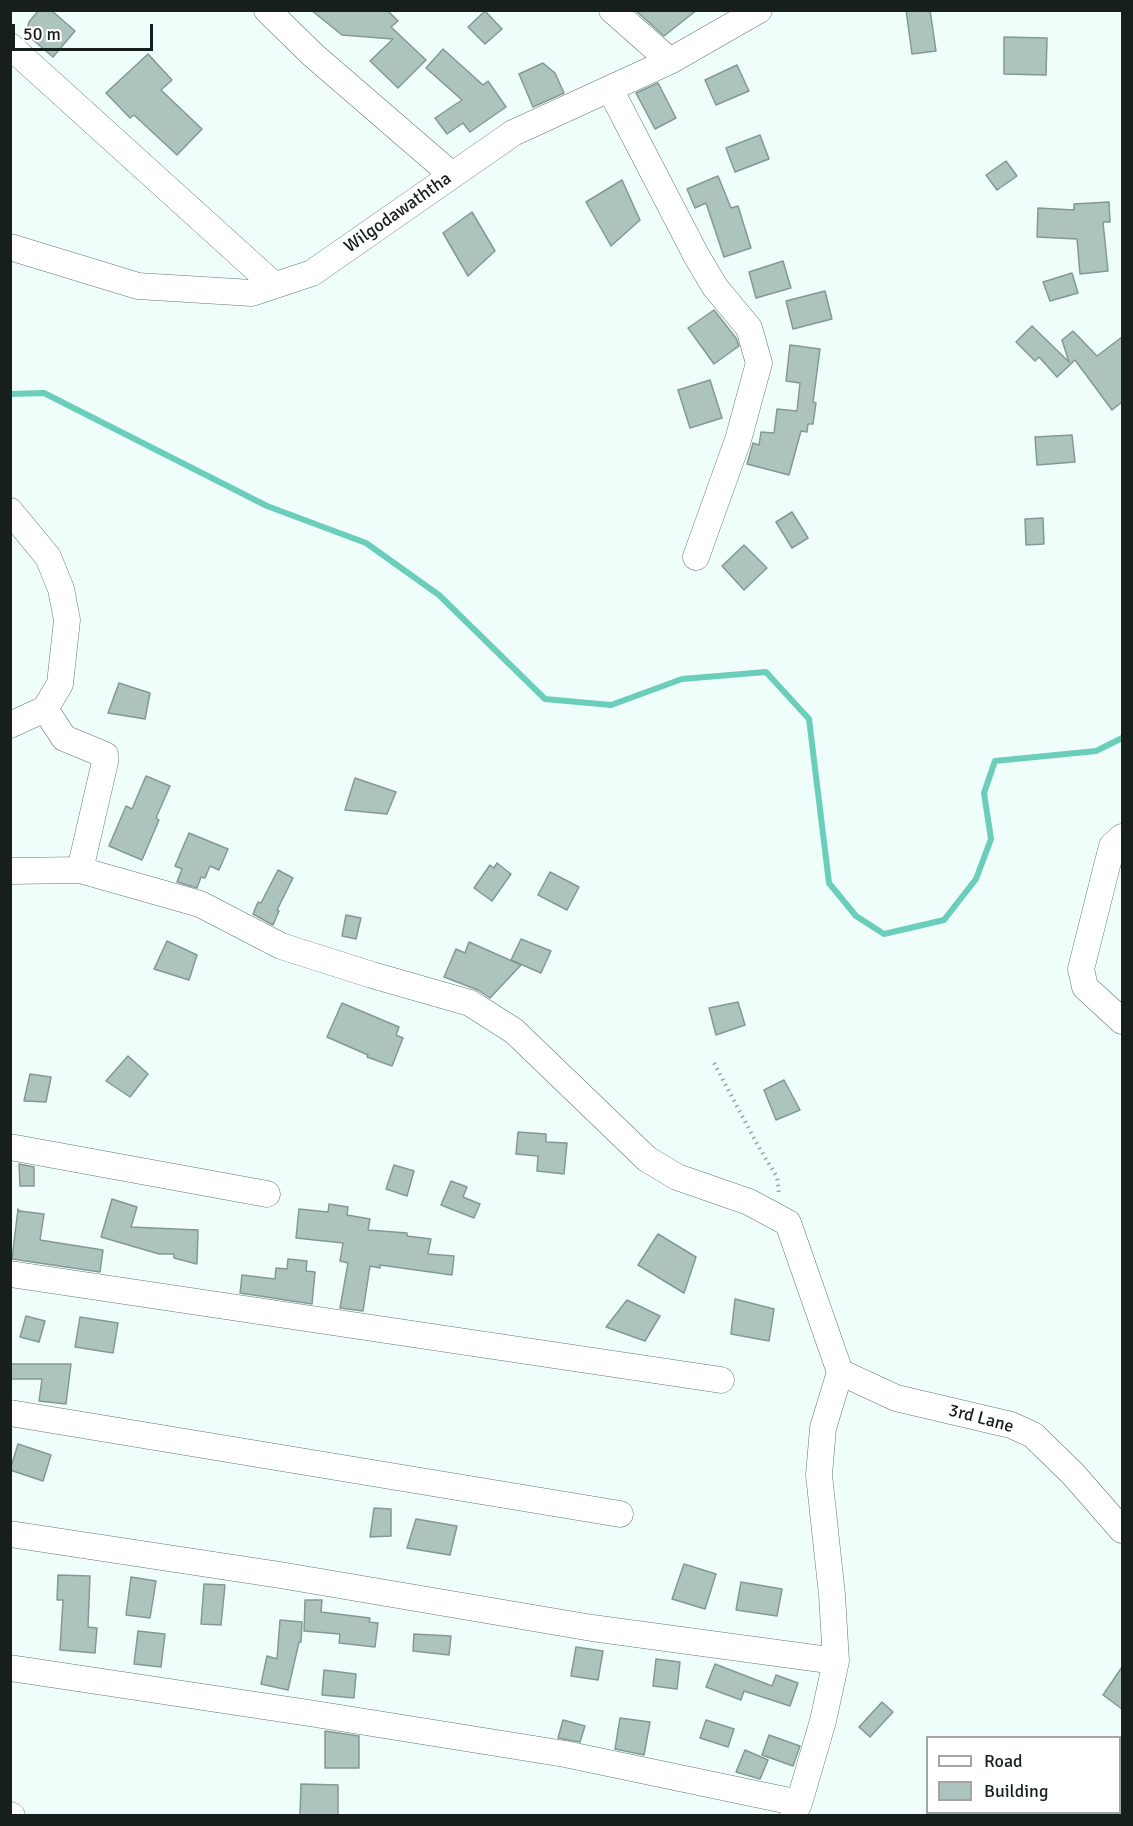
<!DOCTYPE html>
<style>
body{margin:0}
#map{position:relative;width:1133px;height:1826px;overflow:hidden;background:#f0fefb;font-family:Signika,sans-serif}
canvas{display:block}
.frame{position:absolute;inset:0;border:12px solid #171f1d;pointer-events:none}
.legend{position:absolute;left:926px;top:1736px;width:195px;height:78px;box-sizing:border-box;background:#fff;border:2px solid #a2a5a5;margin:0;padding:8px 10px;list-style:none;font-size:18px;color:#171f1d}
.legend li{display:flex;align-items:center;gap:12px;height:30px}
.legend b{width:30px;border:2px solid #a2a5a5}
.scale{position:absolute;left:12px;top:24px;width:141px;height:27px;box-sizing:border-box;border:3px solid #171f1d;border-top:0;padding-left:8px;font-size:18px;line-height:21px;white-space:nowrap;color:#171f1d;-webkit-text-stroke:4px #fff;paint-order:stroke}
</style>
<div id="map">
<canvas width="1133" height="1826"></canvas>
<div class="frame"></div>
<ul class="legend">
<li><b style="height:8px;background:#fff"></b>Road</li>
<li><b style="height:16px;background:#adc3be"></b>Building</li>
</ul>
<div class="scale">50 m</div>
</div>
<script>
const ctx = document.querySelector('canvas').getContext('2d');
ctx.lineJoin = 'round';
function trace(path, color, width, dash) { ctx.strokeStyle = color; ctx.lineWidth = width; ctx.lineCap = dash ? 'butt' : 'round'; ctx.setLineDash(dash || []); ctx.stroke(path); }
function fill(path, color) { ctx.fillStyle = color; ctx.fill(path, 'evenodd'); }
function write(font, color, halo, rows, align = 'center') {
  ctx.font = font + ' Signika,sans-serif'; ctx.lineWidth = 5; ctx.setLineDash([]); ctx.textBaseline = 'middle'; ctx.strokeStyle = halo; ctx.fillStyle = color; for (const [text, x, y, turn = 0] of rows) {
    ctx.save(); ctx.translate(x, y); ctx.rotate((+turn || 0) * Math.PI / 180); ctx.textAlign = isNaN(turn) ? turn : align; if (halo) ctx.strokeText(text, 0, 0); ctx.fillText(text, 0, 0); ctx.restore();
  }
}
trace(new Path2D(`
 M 10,394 L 44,393 L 267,506 L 366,543 L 439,595 L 545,699 L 611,705 L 682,679 L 766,672 L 809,719 L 829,883 L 856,916 L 884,934 L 944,920 L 976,879 L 991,839 L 984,793 L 995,761 L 1096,751 L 1122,738`), '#6bcebb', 6);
const building = new Path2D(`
 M 39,10 L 51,10 L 75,31 L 53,57 L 26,34 L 29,22 Z
 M 311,10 L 387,10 L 398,21 L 391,27 L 426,60 L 398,88 L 370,61 L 393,39 L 342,35 Z
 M 635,10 L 697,10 L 664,36 Z
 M 906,10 L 930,10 L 936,51 L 912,54 Z
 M 485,11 L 502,29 L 485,44 L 468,27 Z
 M 1004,37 L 1047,38 L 1046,75 L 1004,74 Z
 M 443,49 L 483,85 L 488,81 L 506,107 L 470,132 L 463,123 L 447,134 L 435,118 L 462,100 L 426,68 Z
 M 148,54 L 172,80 L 161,90 L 202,129 L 177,155 L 134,115 L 130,118 L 106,93 Z
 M 543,63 L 555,73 L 564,93 L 533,107 L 519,74 Z
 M 737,65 L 749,91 L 716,105 L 705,80 Z
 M 658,83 L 676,118 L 655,129 L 636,93 Z
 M 760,135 L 769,159 L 735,172 L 726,148 Z
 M 1006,161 L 1017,176 L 997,190 L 986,175 Z
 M 718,176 L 731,208 L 738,206 L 751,248 L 724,257 L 706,203 L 695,208 L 687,189 Z
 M 622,180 L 640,220 L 611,246 L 586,202 Z
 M 1109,202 L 1110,222 L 1103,222 L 1108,271 L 1080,274 L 1077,239 L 1037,237 L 1038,208 L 1074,210 L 1074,204 Z
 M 472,212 L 495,251 L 468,276 L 443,233 Z
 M 783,261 L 791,288 L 756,298 L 749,272 Z
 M 1072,273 L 1078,293 L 1050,301 L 1043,282 Z
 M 825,291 L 832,319 L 793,329 L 786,301 Z
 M 714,310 L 736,338 L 739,346 L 714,364 L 688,328 Z
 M 1032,326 L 1069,362 L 1062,340 L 1073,331 L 1097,356 L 1122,337 L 1122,402 L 1112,410 L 1075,360 L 1057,377 L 1039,357 L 1035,361 L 1016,342 Z
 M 790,345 L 820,349 L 813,402 L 816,403 L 813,424 L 808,424 L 807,432 L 801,431 L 789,475 L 747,464 L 753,443 L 759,445 L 761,432 L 774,433 L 777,409 L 797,411 L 800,383 L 786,381 Z
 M 710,380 L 722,418 L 690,428 L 678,390 Z
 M 1072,435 L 1075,462 L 1037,465 L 1035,437 Z
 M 792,512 L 808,538 L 792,548 L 776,522 Z
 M 1043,518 L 1044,544 L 1026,545 L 1025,519 Z
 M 744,545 L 767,568 L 744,590 L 722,566 Z
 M 119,683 L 150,693 L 145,719 L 108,713 Z
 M 146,776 L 170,786 L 156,818 L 159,820 L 142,860 L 109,846 L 126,806 L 132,809 Z
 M 355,778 L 396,792 L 387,814 L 345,810 Z
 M 189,833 L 228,849 L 219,870 L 210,866 L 205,878 L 201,877 L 197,888 L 177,882 L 182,869 L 175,866 Z
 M 497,863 L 511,874 L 492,901 L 474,888 L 490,865 L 494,868 Z
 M 278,870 L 293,878 L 277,910 L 279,911 L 273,925 L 253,914 L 258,902 L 261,903 Z
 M 550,872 L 579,887 L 567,910 L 538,895 Z
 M 346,915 L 361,918 L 356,939 L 342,936 Z
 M 521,939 L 551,951 L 541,973 L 511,960 Z
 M 167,941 L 197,955 L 189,980 L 154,969 Z
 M 469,942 L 521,965 L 490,998 L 478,990 L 444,977 L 456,949 L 465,953 Z
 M 738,1002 L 745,1025 L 716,1035 L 709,1008 Z
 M 342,1003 L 399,1027 L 396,1035 L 403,1038 L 392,1066 L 367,1057 L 368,1055 L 327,1037 Z
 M 128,1056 L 148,1074 L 130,1097 L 106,1081 Z
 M 30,1074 L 51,1077 L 46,1102 L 24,1101 Z
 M 784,1080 L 800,1110 L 776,1120 L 764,1090 Z
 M 518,1132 L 546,1134 L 546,1142 L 567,1143 L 564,1174 L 537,1171 L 538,1156 L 516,1154 Z
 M 19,1164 L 34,1167 L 34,1186 L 20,1186 Z
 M 394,1165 L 414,1171 L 407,1196 L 386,1189 Z
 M 451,1181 L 467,1187 L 463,1197 L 480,1204 L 474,1218 L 441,1205 Z
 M 112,1199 L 137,1207 L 131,1227 L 198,1230 L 197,1264 L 174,1258 L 174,1254 L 159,1254 L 101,1237 Z
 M 329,1204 L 348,1207 L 347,1215 L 370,1219 L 368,1230 L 407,1233 L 407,1236 L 431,1239 L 428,1254 L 454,1256 L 452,1275 L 380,1265 L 380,1268 L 370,1266 L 363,1311 L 340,1308 L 348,1263 L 340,1261 L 343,1243 L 296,1238 L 299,1209 L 328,1212 Z
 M 18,1209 L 20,1212 L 20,1211 L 44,1214 L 40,1240 L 103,1250 L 100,1272 L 12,1259 Z
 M 658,1234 L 696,1257 L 684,1293 L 638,1265 Z
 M 288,1259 L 307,1261 L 306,1271 L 315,1272 L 312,1304 L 240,1293 L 242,1275 L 275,1279 L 276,1268 L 287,1269 Z
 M 735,1299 L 774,1309 L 769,1341 L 731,1334 Z
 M 627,1300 L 660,1316 L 645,1341 L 606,1327 Z
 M 26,1316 L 45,1321 L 39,1342 L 20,1337 Z
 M 80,1317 L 118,1323 L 113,1353 L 75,1347 Z
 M 10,1364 L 71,1364 L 66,1404 L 39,1401 L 42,1379 L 10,1379 Z
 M 18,1444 L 51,1455 L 43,1481 L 10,1470 Z
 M 374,1508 L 391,1509 L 391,1536 L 370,1537 Z
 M 416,1519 L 457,1526 L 450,1555 L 407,1548 Z
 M 684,1564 L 716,1574 L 705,1609 L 672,1599 Z
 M 58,1575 L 90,1576 L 88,1627 L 97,1628 L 95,1653 L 60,1650 L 63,1600 L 57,1600 Z
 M 131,1577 L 156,1581 L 150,1618 L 126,1615 Z
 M 741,1582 L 782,1589 L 777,1616 L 736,1610 Z
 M 204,1584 L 225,1585 L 221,1625 L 201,1624 Z
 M 305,1600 L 322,1600 L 321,1612 L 370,1618 L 369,1622 L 378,1623 L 375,1647 L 339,1643 L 340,1634 L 304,1631 Z
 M 280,1620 L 302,1622 L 301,1642 L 299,1642 L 288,1690 L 261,1684 L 267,1656 L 277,1659 Z
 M 138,1631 L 165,1634 L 161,1667 L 134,1664 Z
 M 414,1634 L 451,1636 L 449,1655 L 413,1651 Z
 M 576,1647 L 603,1651 L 598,1680 L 571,1676 Z
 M 656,1659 L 680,1662 L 677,1689 L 653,1686 Z
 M 715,1664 L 772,1686 L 776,1675 L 798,1683 L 790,1706 L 744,1691 L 741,1700 L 706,1687 Z
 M 1122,1667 L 1122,1709 L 1103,1695 Z
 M 324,1670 L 356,1674 L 354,1698 L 322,1695 Z
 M 882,1702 L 893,1712 L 870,1737 L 859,1727 Z
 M 620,1718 L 650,1722 L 644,1755 L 615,1749 Z
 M 563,1720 L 585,1726 L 580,1742 L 558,1738 Z
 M 706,1720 L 734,1729 L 728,1747 L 700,1738 Z
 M 325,1731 L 359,1736 L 359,1768 L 325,1768 Z
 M 769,1735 L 800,1746 L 793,1766 L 762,1755 Z
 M 745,1750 L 768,1760 L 760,1779 L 736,1772 Z
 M 301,1784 L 338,1785 L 338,1815 L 300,1815 Z`);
fill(building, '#adc3be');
trace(building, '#849994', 1.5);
const minor = new Path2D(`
 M 267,10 L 313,55 L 452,175
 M 612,10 L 670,61
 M 10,46 L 274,285
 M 610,89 L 696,255 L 715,287 L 749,328 L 759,363 L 738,440 L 696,557
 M 10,247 L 138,286 L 252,293 L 312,273 L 513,133 L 670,61 L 759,10
 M 10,511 L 48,557 L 61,589 L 67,620 L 60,684 L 45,709 L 10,725
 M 45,709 L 64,738 L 105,755 L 105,762 L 80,870
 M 1122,837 L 1112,846 L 1081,969 L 1085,987 L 1122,1021
 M 10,871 L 80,870 L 200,904 L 281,946 L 372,975 L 470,1003 L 514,1031 L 647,1159 L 677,1177 L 749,1202 L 788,1223 L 840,1372 L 823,1428 L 819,1475 L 832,1595 L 836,1661 L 823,1721 L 799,1803 L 793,1816
 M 10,1147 L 267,1194
 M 10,1274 L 721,1380
 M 840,1372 L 896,1398 L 1011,1425 L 1033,1435 L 1073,1474 L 1122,1530
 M 10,1413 L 620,1514
 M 10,1534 L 280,1575 L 592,1628 L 836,1661
 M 10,1668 L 309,1713 L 565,1754 L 799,1803
 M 10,1815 L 12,1816`);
trace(minor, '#637873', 27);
trace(new Path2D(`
 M 714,1063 L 757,1144 L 777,1177 L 779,1194`), '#98a4a1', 4, [1.5, 4.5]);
trace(minor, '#fff', 26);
write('18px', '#171f1d', '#fff', [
 ["Wilgodawaththa",398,213,-35],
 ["3rd Lane",981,1419,15]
]);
</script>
